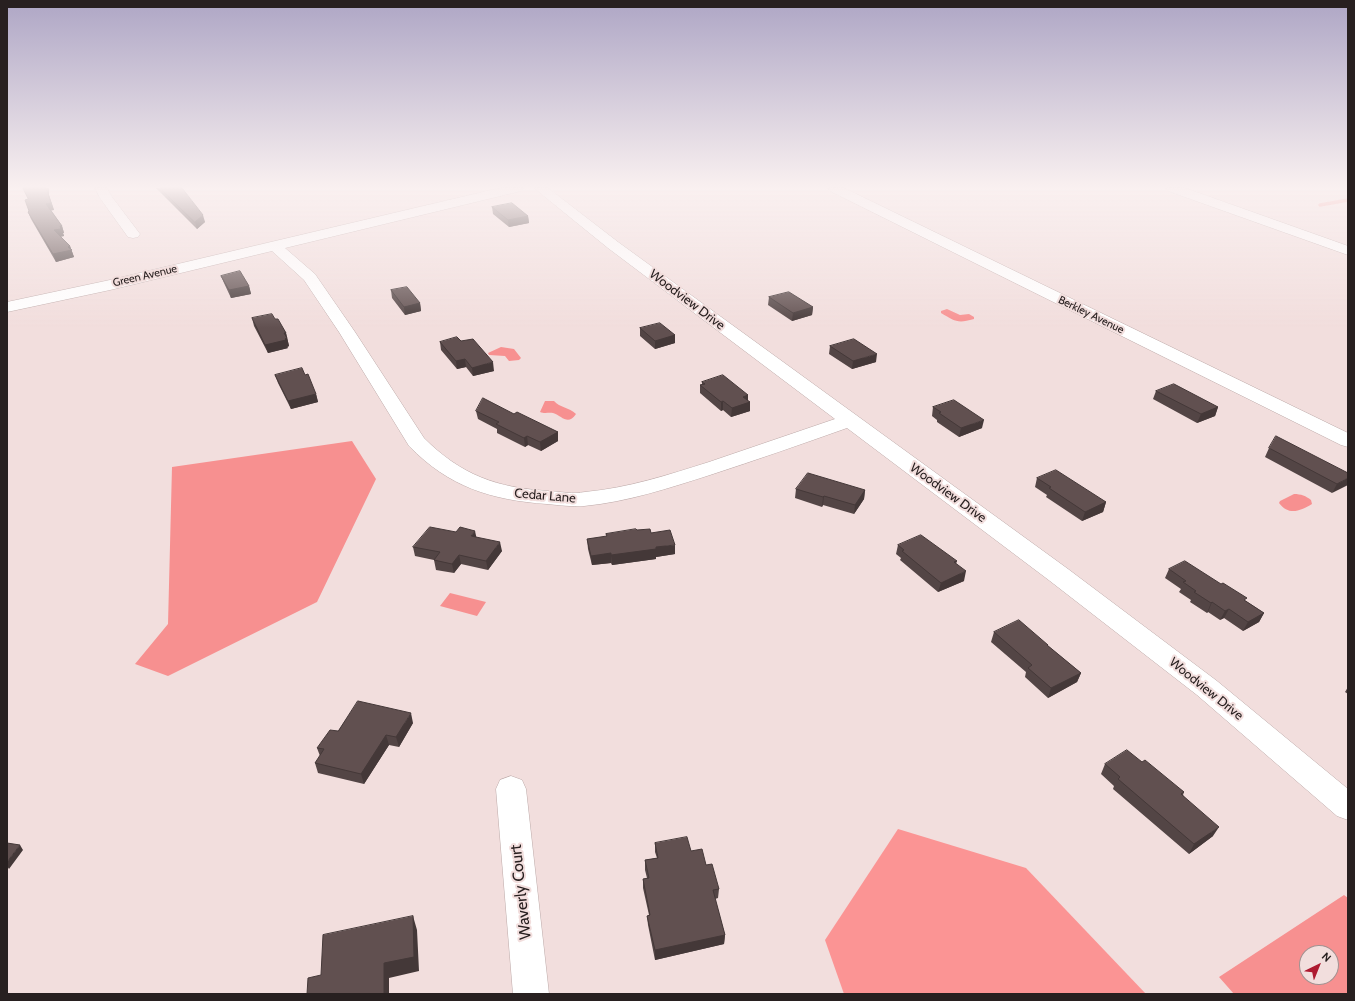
<!DOCTYPE html>
<style>
body{margin:0}
#map{position:relative;width:1355px;height:1001px;overflow:hidden;background:#f2dedd;font-family:Cabin,sans-serif}
canvas{display:block}
.frame{position:absolute;inset:0;border:8px solid #282020;pointer-events:none}
.north{position:absolute;left:1299px;top:945px;width:40px;height:40px;box-sizing:border-box;background:#f2dedd;border:1px solid #a19291;border-radius:50%;rotate:43deg;font-size:11px;font-weight:700;line-height:16px;text-align:center;color:#282020}
.north::after{content:'';display:block;margin:auto;width:14px;height:18px;background:#ae1930;clip-path:polygon(50% 0,100% 100%,50% 72%,0 100%)}
</style>
<div id="map">
<canvas width="1355" height="1001"></canvas>
<div class="frame"></div>
<div class="north">N</div>
</div>
<script>
const ctx = document.querySelector('canvas').getContext('2d');
ctx.lineJoin = 'round';
function fill(path, color) { ctx.fillStyle = color; ctx.fill(path, 'evenodd'); }
function trace(path, color, width, dash) { ctx.strokeStyle = color; ctx.lineWidth = width; ctx.lineCap = dash ? 'butt' : 'round'; ctx.setLineDash(dash || []); ctx.stroke(path); }
function write(font, color, halo, rows, align = 'center') {
  ctx.font = font + ' Cabin,sans-serif'; ctx.lineWidth = 4; ctx.setLineDash([]); ctx.textBaseline = 'middle'; ctx.strokeStyle = halo; ctx.fillStyle = color; for (const [text, x, y, turn = 0] of rows) {
    ctx.save(); ctx.translate(x, y); ctx.rotate((+turn || 0) * Math.PI / 180); ctx.textAlign = isNaN(turn) ? turn : align; if (halo) ctx.strokeText(text, 0, 0); ctx.fillText(text, 0, 0); ctx.restore();
  }
}
fill(new Path2D(`
 M 898,829 L 1026,868 L 1146,994 L 844,994 L 825,940 Z`), '#fb9494');
fill(new Path2D(`
 M 947,309 L 960,315 L 969,314 L 974,317 L 974,319 C 957,324 955,321 941,313 L 941,311 Z
 M 501,347 L 514,349 L 521,358 L 519,360 L 509,361 L 505,356 L 489,355 L 488,353 Z
 M 545,401 L 554,401 C 560,408 569,407 576,414 C 568,426 562,416 553,413 C 549,412 545,414 540,412 Z
 M 352,441 L 376,479 L 317,602 L 168,676 L 135,664 L 168,624 L 172,467 Z
 M 1294,494 C 1301,494 1306,496 1311,500 L 1312,504 C 1300,511 1289,516 1279,503 L 1280,501 Z
 M 450,593 L 486,602 L 477,616 L 440,606 Z
 M 1344,895 L 1348,898 L 1348,994 L 1234,994 L 1219,977 ZM 1307,953 L 1331,953 L 1331,977 L 1307,977 Z`), '#f79090');
trace(new Path2D(`
 M 1320,205 L 1348,200`), '#f79090', 3.5);
const minor = new Path2D(`
 M 95,188 L 107,188 L 112,197 L 140,234 L 138,237 L 133,238 L 128,237 L 100,198 Z
 M 500,188 L 523,188 L 521,191 L 285,248 L 315,274 L 355,332 L 424,438 C 461,475 497,488 549,491 C 561,492 573,494 585,492 C 628,488 668,475 709,462 C 751,448 793,433 835,419 L 608,248 L 534,188 L 548,188 L 618,242 L 1068,569 L 1217,681 L 1348,789 L 1348,820 L 1337,816 L 1197,695 L 1050,581 L 847,428 C 802,444 756,460 710,475 C 669,488 627,502 584,506 C 572,507 559,505 547,504 C 491,500 449,487 409,446 L 339,332 L 304,280 L 272,251 L 110,290 L 7,312 L 7,302 L 110,280 Z
 M 828,188 L 844,188 L 1348,433 L 1348,447 L 1341,445 L 830,191 Z
 M 1166,188 L 1185,188 L 1348,246 L 1348,255 L 1168,191 Z
 M 511,776 L 522,780 L 526,789 L 549,994 L 513,994 L 496,789 L 500,780 Z`);
trace(minor, '#bca9a8', 1);
fill(minor, '#fff');
fill(new Path2D(`
 M 156,188 L 182,188 L 205,222 L 197,229 Z
 M 49,195 L 54,210 L 51,210 L 62,226 L 64,233 L 63,233 L 64,236 L 60,237 L 70,246 L 74,257 L 56,262 L 31,219 L 28,212 L 29,211 L 28,199 Z
 M 492,207 L 528,216 L 529,223 L 509,227 L 493,214 Z
 M 221,276 L 249,286 L 251,294 L 231,298 L 224,283 Z
 M 391,290 L 420,303 L 421,311 L 405,315 L 392,298 Z
 M 769,297 L 813,307 L 812,315 L 792,321 L 768,305 Z
 M 252,318 L 275,319 L 286,333 L 289,346 L 287,347 L 288,348 L 268,353 L 254,326 Z
 M 640,328 L 675,335 L 675,343 L 655,349 L 640,336 Z
 M 461,341 L 494,371 L 473,376 L 466,367 L 457,369 L 441,350 L 440,342 Z
 M 830,346 L 876,362 L 852,369 L 829,354 Z
 M 275,375 L 316,394 L 318,402 L 291,409 L 278,383 Z
 M 702,382 L 748,395 L 748,401 L 750,402 L 750,411 L 731,417 L 723,410 L 721,411 L 700,393 L 700,385 L 702,384 Z
 M 1156,391 L 1218,407 L 1215,416 L 1197,423 L 1153,399 Z
 M 933,407 L 982,428 L 959,437 L 937,422 L 937,420 L 932,416 Z
 M 476,411 L 514,414 L 558,432 L 558,441 L 541,451 L 528,445 L 525,447 L 497,433 L 497,429 L 478,419 Z
 M 1269,448 L 1348,473 L 1332,493 L 1265,457 Z
 M 1037,478 L 1106,502 L 1103,512 L 1082,521 L 1046,497 L 1047,495 L 1035,487 Z
 M 796,489 L 865,490 L 864,499 L 854,514 L 823,505 L 822,507 L 795,498 Z
 M 637,530 L 651,533 L 675,554 L 656,557 L 656,559 L 612,565 L 611,563 L 592,565 L 588,549 L 587,539 L 607,537 L 606,534 Z
 M 476,537 L 502,551 L 488,570 L 461,564 L 454,573 L 436,570 L 434,560 L 415,556 L 413,547 Z
 M 898,545 L 957,561 L 956,564 L 964,581 L 938,592 L 900,560 L 901,558 L 896,554 Z
 M 1169,569 L 1246,601 L 1264,613 L 1259,622 L 1243,631 L 1224,618 L 1220,620 L 1208,612 L 1207,613 L 1190,602 L 1191,600 L 1179,592 L 1181,589 L 1165,578 Z
 M 994,632 L 1048,646 L 1081,673 L 1077,682 L 1048,698 L 1025,677 L 1026,672 L 991,642 Z
 M 1348,687 L 1348,694 L 1345,692 Z
 M 413,723 L 399,747 L 389,745 L 364,784 L 318,773 L 315,763 L 320,756 L 317,748 L 338,731 Z
 M 1142,762 L 1184,792 L 1183,795 L 1213,836 L 1189,854 L 1113,789 L 1114,786 L 1101,774 L 1105,764 Z
 M 655,843 L 691,851 L 706,865 L 719,889 L 718,898 L 715,899 L 725,935 L 724,944 L 655,960 L 648,925 L 647,916 L 649,915 L 643,888 L 643,879 L 647,878 L 645,870 L 645,860 L 657,858 L 655,852 Z`), '#534545');
fill(new Path2D(`
 M 46,188 L 49,188 L 49,195 L 54,210 L 49,211 L 46,204 Z
 M 203,215 L 205,222 L 197,229 L 195,222 Z
 M 528,216 L 529,223 L 509,227 L 508,220 Z
 M 60,226 L 62,226 L 64,233 L 63,233 L 64,236 L 57,237 L 54,230 Z
 M 70,246 L 74,257 L 56,262 L 53,254 Z
 M 249,286 L 251,294 L 231,298 L 229,290 Z
 M 420,303 L 421,311 L 405,315 L 404,307 Z
 M 813,307 L 812,315 L 792,321 L 793,313 Z
 M 284,333 L 286,333 L 289,346 L 287,347 L 288,348 L 268,353 L 265,345 Z
 M 675,335 L 675,343 L 655,349 L 655,341 Z
 M 877,354 L 876,362 L 852,369 L 853,361 Z
 M 465,359 L 466,367 L 457,369 L 456,361 Z
 M 493,362 L 494,371 L 473,376 L 472,368 Z
 M 316,394 L 318,402 L 291,409 L 288,401 Z
 M 748,395 L 748,403 L 750,402 L 750,411 L 731,417 L 732,408 L 743,397 Z
 M 723,401 L 723,410 L 721,411 L 721,402 Z
 M 1218,407 L 1215,416 L 1197,423 L 1201,414 Z
 M 984,420 L 982,428 L 959,437 L 961,428 Z
 M 558,432 L 558,441 L 541,451 L 540,442 Z
 M 527,436 L 528,445 L 525,447 L 524,438 Z
 M 1348,478 L 1348,485 L 1332,493 L 1337,484 Z
 M 865,490 L 864,499 L 854,514 L 855,505 Z
 M 824,496 L 823,505 L 822,507 L 823,497 Z
 M 1106,502 L 1103,512 L 1082,521 L 1085,512 Z
 M 475,531 L 477,540 L 471,536 Z
 M 500,542 L 502,551 L 488,570 L 486,561 Z
 M 675,545 L 675,554 L 656,557 L 656,559 L 612,565 L 611,555 L 656,547 Z
 M 611,553 L 611,563 L 592,565 L 591,556 Z
 M 459,555 L 461,564 L 454,573 L 452,564 Z
 M 966,571 L 964,581 L 938,592 L 941,583 Z
 M 1212,602 L 1208,612 L 1207,613 L 1211,603 Z
 M 1229,609 L 1224,618 L 1220,620 L 1225,611 Z
 M 1264,613 L 1259,622 L 1243,631 L 1248,622 Z
 M 1081,673 L 1077,682 L 1048,698 L 1051,688 Z
 M 411,713 L 413,723 L 399,747 L 396,737 Z
 M 386,735 L 389,745 L 364,784 L 361,774 Z
 M 1219,827 L 1213,836 L 1189,854 L 1194,844 Z
 M 20,845 L 23,850 L 9,869 L 7,866 L 7,862 Z
 M 413,916 L 417,930 L 419,971 L 389,978 L 389,994 L 384,994 L 384,963 Z
 M 725,935 L 724,944 L 655,960 L 655,950 Z`), '#443838');
const building = new Path2D(`
 M 23,188 L 46,188 L 51,203 L 46,204 L 62,226 L 60,226 L 61,229 L 54,230 L 70,246 L 68,247 L 72,250 L 53,254 L 28,212 L 29,211 L 25,200 L 28,199 Z
 M 160,188 L 182,188 L 203,215 L 195,222 Z
 M 512,203 L 528,216 L 508,220 L 492,207 Z
 M 240,271 L 249,286 L 229,290 L 221,276 Z
 M 407,287 L 420,303 L 404,307 L 391,290 Z
 M 789,292 L 813,307 L 793,313 L 769,297 Z
 M 272,314 L 275,319 L 278,319 L 286,333 L 284,333 L 287,338 L 285,339 L 286,340 L 265,345 L 252,318 Z
 M 660,323 L 675,335 L 655,341 L 640,328 Z
 M 457,337 L 461,341 L 473,339 L 493,362 L 472,368 L 465,359 L 456,361 L 440,342 Z
 M 854,339 L 877,354 L 853,361 L 830,346 Z
 M 302,368 L 305,375 L 308,374 L 316,394 L 288,401 L 275,375 Z
 M 723,375 L 748,395 L 743,397 L 750,402 L 732,408 L 723,401 L 721,402 L 700,385 L 705,384 L 702,382 Z
 M 1174,384 L 1218,407 L 1201,414 L 1156,391 Z
 M 483,398 L 514,414 L 517,412 L 558,432 L 540,442 L 527,436 L 524,438 L 496,424 L 499,422 L 476,411 Z
 M 954,400 L 984,420 L 961,428 L 939,413 L 941,412 L 933,407 Z
 M 1276,436 L 1348,473 L 1348,478 L 1337,484 L 1269,448 Z
 M 1056,470 L 1106,502 L 1085,512 L 1049,488 L 1051,487 L 1037,478 Z
 M 808,473 L 865,490 L 855,505 L 824,496 L 823,497 L 796,489 Z
 M 430,527 L 456,532 L 460,527 L 475,531 L 471,536 L 500,542 L 486,561 L 459,555 L 452,564 L 434,560 L 440,552 L 413,547 Z
 M 636,529 L 637,530 L 650,529 L 651,533 L 670,530 L 675,545 L 656,547 L 656,549 L 611,555 L 611,553 L 591,556 L 587,539 L 607,536 L 606,534 Z
 M 921,535 L 957,561 L 954,562 L 966,571 L 941,583 L 902,551 L 904,550 L 898,545 Z
 M 1185,561 L 1221,584 L 1223,583 L 1247,598 L 1244,600 L 1264,613 L 1248,622 L 1229,609 L 1225,611 L 1212,602 L 1211,603 L 1194,592 L 1196,591 L 1183,582 L 1186,581 L 1169,569 Z
 M 1019,620 L 1048,645 L 1047,645 L 1081,673 L 1051,688 L 1028,668 L 1032,665 L 994,632 Z
 M 358,701 L 411,713 L 396,737 L 386,735 L 361,774 L 315,763 L 324,749 L 317,748 L 330,730 L 338,731 Z
 M 1127,750 L 1142,762 L 1145,760 L 1184,792 L 1181,794 L 1219,827 L 1194,844 L 1118,779 L 1120,777 L 1105,764 Z
 M 687,837 L 691,851 L 702,849 L 706,865 L 712,864 L 719,889 L 713,890 L 725,935 L 655,950 L 647,916 L 650,915 L 643,879 L 649,878 L 645,860 L 658,858 L 655,843 Z
 M 7,843 L 20,845 L 7,862 Z
 M 413,916 L 414,957 L 384,963 L 384,994 L 307,994 L 308,978 L 321,975 L 323,935 Z`);
fill(building, '#615050');
trace(building, '#443838', 1);
const sky = ctx.createLinearGradient(0, 0, 0, 328);
sky.addColorStop(0, '#aea6c5');
sky.addColorStop(0.57, '#f9f0f0');
sky.addColorStop(1, '#f9f0f000');
ctx.fillStyle = sky;
ctx.fillRect(0, 0, 1355, 328);
write('11px', '#282020', '#f2dedd', [
 ["Green Avenue",145,276,-13],
 ["Berkley Avenue",1091,315,26]
]);
write('13px', '#282020', '#f2dedd', [
 ["Woodview Drive",687,300,37],
 ["Woodview Drive",948,493,36],
 ["Cedar Lane",545,496,5],
 ["Woodview Drive",1206,689,39]
]);
write('16px', '#282020', '#f2dedd', [
 ["Waverly Court",521,892,-96]
]);
</script>
